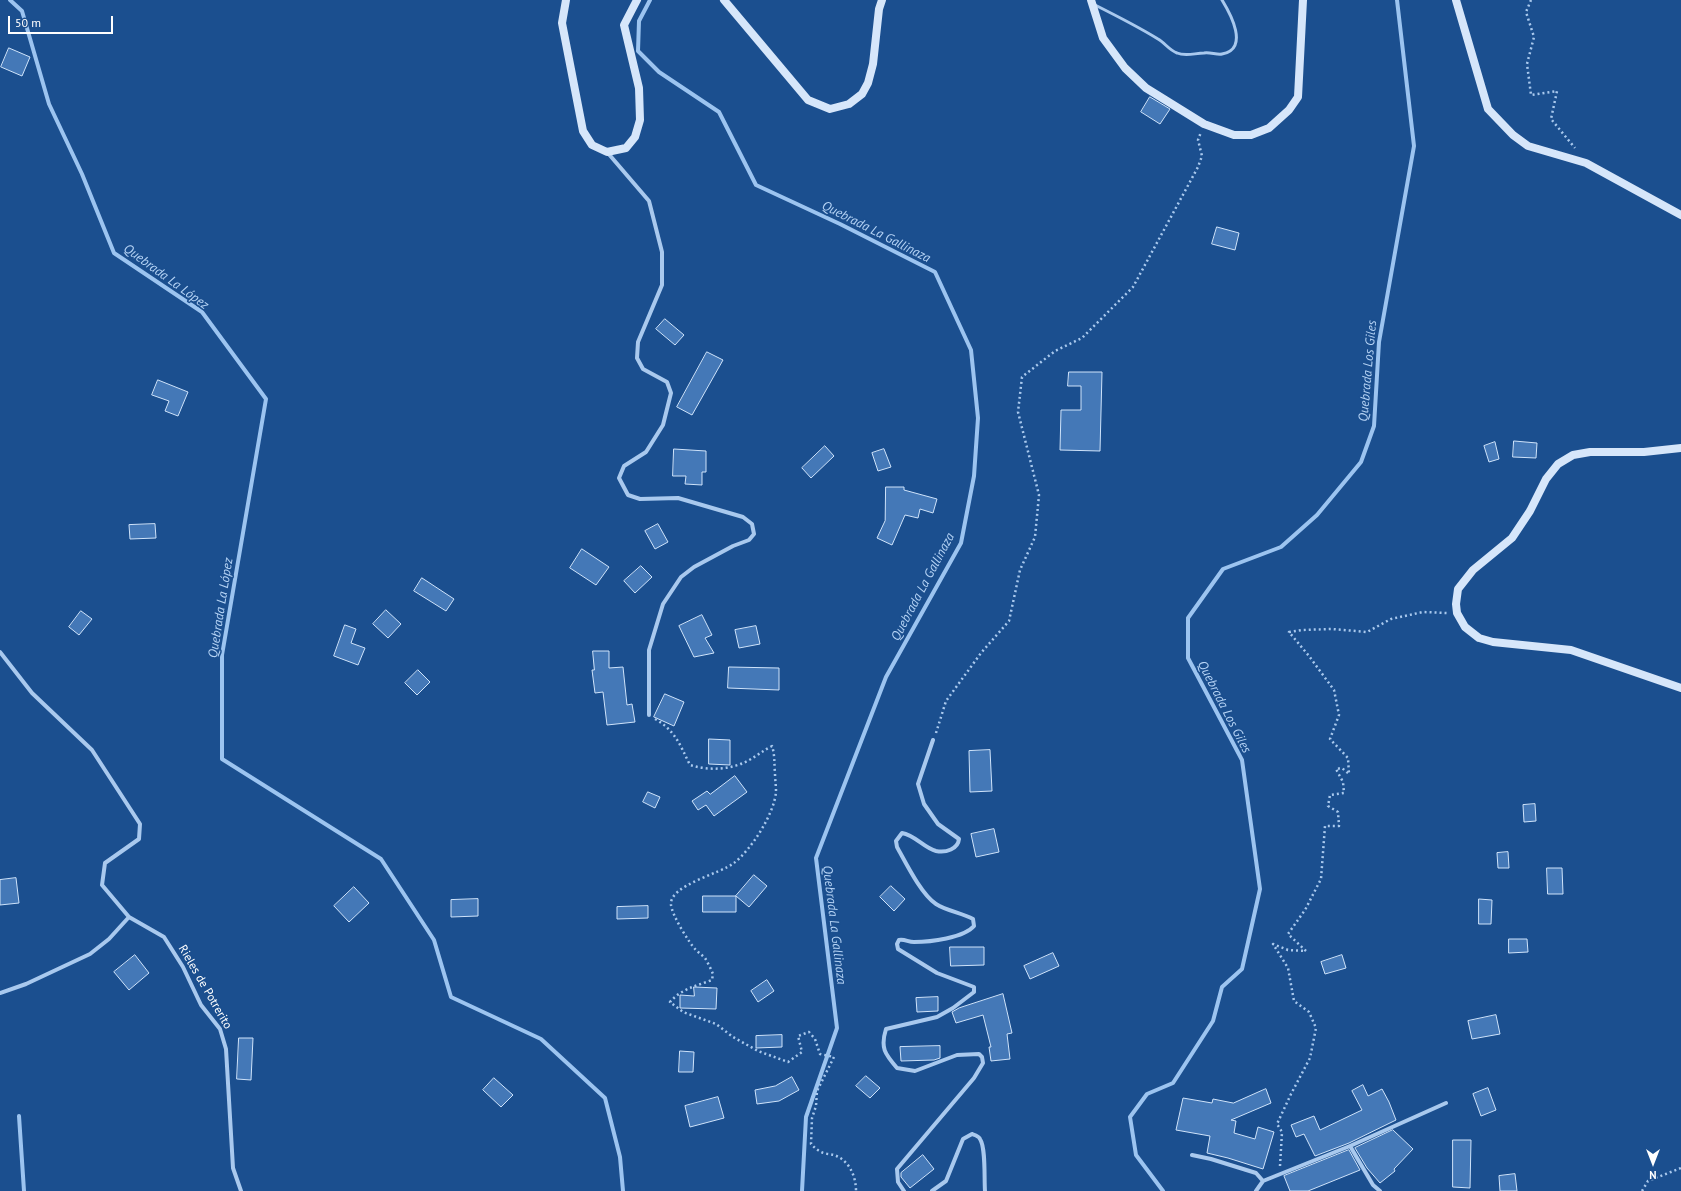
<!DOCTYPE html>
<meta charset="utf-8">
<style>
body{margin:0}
#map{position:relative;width:1681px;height:1191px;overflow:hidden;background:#1b4f8f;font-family:"PT Sans",sans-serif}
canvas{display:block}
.north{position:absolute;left:1633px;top:1143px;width:40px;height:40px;-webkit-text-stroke:3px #1b4f8f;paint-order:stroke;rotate:180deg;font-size:11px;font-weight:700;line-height:16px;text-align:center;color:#fff}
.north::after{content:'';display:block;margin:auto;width:14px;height:18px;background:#fff;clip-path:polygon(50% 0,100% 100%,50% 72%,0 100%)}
.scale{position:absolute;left:8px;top:16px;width:105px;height:18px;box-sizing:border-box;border:2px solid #fff;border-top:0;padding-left:5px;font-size:12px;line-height:14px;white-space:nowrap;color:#fff;-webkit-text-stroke:3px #1b4f8f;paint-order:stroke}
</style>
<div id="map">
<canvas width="1681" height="1191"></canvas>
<div class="north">N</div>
<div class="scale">50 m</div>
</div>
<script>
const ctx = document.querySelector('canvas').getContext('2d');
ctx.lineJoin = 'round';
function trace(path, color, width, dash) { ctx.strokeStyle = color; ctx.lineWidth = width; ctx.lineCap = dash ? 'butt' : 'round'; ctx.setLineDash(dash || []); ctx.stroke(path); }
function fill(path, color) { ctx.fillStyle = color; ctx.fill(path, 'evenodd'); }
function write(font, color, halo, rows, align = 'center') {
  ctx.font = font + ' "PT Sans",sans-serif'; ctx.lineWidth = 3; ctx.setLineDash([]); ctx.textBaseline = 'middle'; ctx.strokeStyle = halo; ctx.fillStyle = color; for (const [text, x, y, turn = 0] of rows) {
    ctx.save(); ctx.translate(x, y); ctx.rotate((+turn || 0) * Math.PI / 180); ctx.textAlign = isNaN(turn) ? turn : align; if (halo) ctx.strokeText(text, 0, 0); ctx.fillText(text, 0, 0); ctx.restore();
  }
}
trace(new Path2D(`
 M 10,0 L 22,11 L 49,104 L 82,174 L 114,253 L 202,312 L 266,399 L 222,655 L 222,759 L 381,859 L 434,940 L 451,997 L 541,1039 L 605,1098 L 620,1157 L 623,1191
 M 650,0 L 639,21 L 638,51 L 659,72 L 719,112 L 756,185 L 840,224 L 935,272 L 971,350 L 978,418 L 974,476 L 961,543 L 886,677 L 816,858 L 837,1028 L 806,1117 L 802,1191
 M 19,1116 L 24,1191
 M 1163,1191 L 1136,1155 L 1130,1117 L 1147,1094 L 1173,1083 L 1213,1021 L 1222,987 L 1242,969 L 1260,889 L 1242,760 L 1188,658 L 1188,618 L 1223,569 L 1281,547 L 1317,515 L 1361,462 L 1374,426 L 1379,342 L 1414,146 L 1397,0`), '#9cc4f0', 4);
const building = new Path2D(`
 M 9,48 L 30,57 L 22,76 L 1,67 Z
 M 1150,97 L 1170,109 L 1160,124 L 1141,112 Z
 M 1217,227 L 1239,233 L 1235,250 L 1212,244 Z
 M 665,319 L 684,335 L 675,345 L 656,329 Z
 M 707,352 L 723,360 L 692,415 L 677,407 Z
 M 1069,372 L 1102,372 L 1100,451 L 1060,450 L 1061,410 L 1081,410 L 1081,386 L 1068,386 Z
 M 158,380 L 188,392 L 178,416 L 165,411 L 169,401 L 152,395 Z
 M 1514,441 L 1537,443 L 1536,458 L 1513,457 Z
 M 1495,442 L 1499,459 L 1489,462 L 1484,446 Z
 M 825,446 L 834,456 L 811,478 L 802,468 Z
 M 674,449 L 706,451 L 706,472 L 702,472 L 702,485 L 685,484 L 686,476 L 673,476 Z
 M 884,449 L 891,467 L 878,471 L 872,453 Z
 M 886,487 L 904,487 L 904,490 L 937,499 L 933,513 L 920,509 L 918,518 L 905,515 L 892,545 L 877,538 L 885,521 Z
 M 155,524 L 156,538 L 130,539 L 129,525 Z
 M 658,524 L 668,542 L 655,549 L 645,531 Z
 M 582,549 L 609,567 L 596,585 L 570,568 Z
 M 641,566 L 652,577 L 635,593 L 624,581 Z
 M 422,578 L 454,599 L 446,611 L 414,591 Z
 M 386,610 L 401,624 L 388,638 L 373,624 Z
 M 81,611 L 92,619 L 79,635 L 69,627 Z
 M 702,615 L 712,635 L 705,638 L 714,653 L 694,657 L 679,626 Z
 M 345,625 L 356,629 L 351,643 L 365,648 L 358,665 L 334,656 Z
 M 756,626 L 760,644 L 739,648 L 735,630 Z
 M 593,651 L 609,651 L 609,668 L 623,667 L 627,705 L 632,704 L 635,722 L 607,725 L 603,692 L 595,693 L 592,670 L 594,670 Z
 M 729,667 L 779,668 L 779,690 L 728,688 Z
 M 418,670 L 430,682 L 417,695 L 405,683 Z
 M 665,694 L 684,702 L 674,726 L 654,717 Z
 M 709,739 L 730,740 L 730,765 L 709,764 Z
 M 990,750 L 992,791 L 970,792 L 969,751 Z
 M 735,776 L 747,792 L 714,816 L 706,805 L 698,810 L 692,801 L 707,791 L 710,794 Z
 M 648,792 L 660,797 L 655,808 L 643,802 Z
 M 1535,804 L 1536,821 L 1524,822 L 1523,805 Z
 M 994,829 L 999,852 L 976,857 L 971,834 Z
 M 1508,852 L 1509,868 L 1498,868 L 1497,853 Z
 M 1547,868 L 1562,868 L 1563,894 L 1548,894 Z
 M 754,875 L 767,886 L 749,907 L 736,896 Z
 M 16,878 L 19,903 L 0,905 L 0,880 Z
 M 891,886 L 905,899 L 894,911 L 880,897 Z
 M 354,887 L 369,903 L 349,922 L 334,906 Z
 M 703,896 L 736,896 L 736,912 L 703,912 Z
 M 478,899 L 478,916 L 451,917 L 451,900 Z
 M 1479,899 L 1492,900 L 1491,924 L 1479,924 Z
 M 648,906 L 648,918 L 617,919 L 617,907 Z
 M 1509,939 L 1527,939 L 1528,952 L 1509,953 Z
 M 950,947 L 984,947 L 984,965 L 951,966 Z
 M 1053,953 L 1059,966 L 1030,979 L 1024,966 Z
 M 135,955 L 149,973 L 129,990 L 114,972 Z
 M 1342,955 L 1346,968 L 1325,974 L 1321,962 Z
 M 767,980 L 774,991 L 758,1002 L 751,991 Z
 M 694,987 L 717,988 L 716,1009 L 680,1008 L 680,995 L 694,996 Z
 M 1003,994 L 1012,1033 L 1007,1034 L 1010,1059 L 991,1061 L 989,1047 L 991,1047 L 983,1015 L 956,1023 L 952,1012 L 959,1008 Z
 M 938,997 L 938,1011 L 917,1012 L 916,998 Z
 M 1496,1015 L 1500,1034 L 1472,1039 L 1468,1021 Z
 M 782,1035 L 782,1047 L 756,1048 L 756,1036 Z
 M 239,1038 L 253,1038 L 251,1080 L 237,1079 Z
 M 940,1046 L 940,1058 L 934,1060 L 901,1061 L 900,1047 Z
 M 680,1051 L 694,1052 L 693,1072 L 679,1072 Z
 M 866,1076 L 880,1088 L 870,1098 L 856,1086 Z
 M 792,1077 L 799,1090 L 779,1101 L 757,1104 L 755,1090 L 775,1086 Z
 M 494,1078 L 513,1095 L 501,1107 L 483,1090 Z
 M 1363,1085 L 1368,1096 L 1382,1089 L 1389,1102 L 1396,1120 L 1349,1143 L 1315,1156 L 1304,1134 L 1296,1137 L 1291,1125 L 1314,1116 L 1320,1130 L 1362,1110 L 1352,1091 Z
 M 1488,1088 L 1496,1110 L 1481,1116 L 1473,1094 Z
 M 1266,1089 L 1271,1103 L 1231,1120 L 1236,1121 L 1234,1133 L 1255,1139 L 1258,1127 L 1274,1132 L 1263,1169 L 1228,1158 L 1207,1153 L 1210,1136 L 1176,1130 L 1183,1098 L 1212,1103 L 1213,1099 L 1233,1103 Z
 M 718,1097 L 724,1118 L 690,1127 L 685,1106 Z
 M 1393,1130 L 1413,1149 L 1394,1169 L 1395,1171 L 1380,1183 L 1367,1168 L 1355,1148 Z
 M 1453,1140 L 1471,1140 L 1470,1188 L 1453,1187 Z
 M 1349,1150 L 1360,1170 L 1308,1191 L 1290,1191 L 1284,1176 Z
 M 923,1155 L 934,1169 L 910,1188 L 901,1177 L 901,1173 Z
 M 1515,1174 L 1517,1191 L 1500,1191 L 1499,1176 Z`);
fill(building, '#4478b7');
trace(building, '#cfe3fa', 1);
trace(new Path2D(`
 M 1531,0 L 1526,12 L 1534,37 L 1527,64 L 1531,95 L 1557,91 L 1551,119 L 1575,148
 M 655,719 C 675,730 680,745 690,765 C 709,771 733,770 751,759 C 758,755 764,750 772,746 C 775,755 774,763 775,773 C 775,779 776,785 776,791 C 775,813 751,850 734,863 C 720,874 669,885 671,905 C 672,915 689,943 696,950 C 699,953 702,955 705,958 C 708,963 711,969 713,974 L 712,980 C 696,986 681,989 670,1002 L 683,1012 L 716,1024 L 733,1037 L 758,1051 L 788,1062 L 802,1052 L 798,1036 L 809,1032 L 815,1039 L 820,1054 L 834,1057 L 817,1091 L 816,1106 L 812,1118 L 811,1144 C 814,1147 817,1150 821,1152 C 825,1154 830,1154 834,1155 C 849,1160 856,1176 856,1191
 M 936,733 L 946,701 L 981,653 L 1009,621 L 1020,570 L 1035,537 L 1039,495 L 1018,412 L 1022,377 L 1055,351 L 1082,338 L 1133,287 L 1198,167 L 1202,156 L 1198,140 L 1201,132
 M 1280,1166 L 1282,1132 L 1277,1124 L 1291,1094 L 1310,1058 L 1316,1028 L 1309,1012 L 1294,1001 L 1288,968 L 1273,944 L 1288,950 L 1306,951 L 1288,934 L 1305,910 L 1321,879 L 1325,826 L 1339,826 L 1338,812 L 1328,806 L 1330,795 L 1344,793 L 1343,782 L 1336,769 L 1342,768 L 1349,774 L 1348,758 L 1330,739 L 1339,715 L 1334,690 L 1309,656 L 1289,632 L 1302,630 L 1332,629 L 1367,632 L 1391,619 L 1423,612 L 1447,613
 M 1642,1191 L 1648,1181 L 1681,1168`), '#a9c9ee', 2.5, [2, 3]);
trace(new Path2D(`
 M 1093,4 C 1115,15 1137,26 1158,39 C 1165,43 1169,50 1177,53 C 1186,57 1195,53 1204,53 C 1210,52 1217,55 1222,54 C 1250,49 1230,13 1222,0`), '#a9c9ee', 3);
trace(new Path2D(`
 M 607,152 L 649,201 L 662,252 L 662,285 L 638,342 L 637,358 L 643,369 L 667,382 L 671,393 L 663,425 L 646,452 L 624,466 L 619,478 L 628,495 L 640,499 L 678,498 L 743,517 L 752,524 L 754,534 L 749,540 L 733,546 L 694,567 L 681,577 L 663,604 L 649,650 L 649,715
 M 0,652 L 32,693 L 92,750 L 140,824 L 139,839 L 105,863 L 102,885 L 129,917 L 164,937 L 183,967 L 201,1005 L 220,1029 L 226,1049 L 233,1168 L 241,1191
 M 0,993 L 26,984 L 90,954 L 109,939 L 129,917
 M 1350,1146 L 1373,1185 L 1380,1191
 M 1192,1155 L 1211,1159 L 1256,1173 L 1263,1181
 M 1263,1181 L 1350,1146 L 1446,1103
 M 904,1191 L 898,1182 L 897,1169 L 974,1078 L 983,1063 L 982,1057 L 979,1054 L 957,1055 L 915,1071 L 897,1068 C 885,1054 880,1048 886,1029 L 937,1017 L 953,1008 L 974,992 L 974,987 L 937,973 L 898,949 L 897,944 L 899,940 C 905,939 908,942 914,942 C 930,942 964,938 974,926 L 973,919 C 962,913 947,911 936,904 C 921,894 906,863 897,847 L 896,841 L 902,833 C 915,835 924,848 936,851 C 946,853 958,849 959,839 L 938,824 L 924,804 L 918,784 L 933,740
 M 932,1191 L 946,1181 L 963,1139 L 972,1134 C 975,1135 979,1136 980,1139 C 986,1148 984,1179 985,1191
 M 1256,1191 L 1263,1181`), '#a9c9ee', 4);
trace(new Path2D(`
 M 566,0 L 562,23 L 583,131 L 592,145 L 607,152 L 626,148 L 635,137 L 640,120 L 639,88 L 624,25 L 637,0
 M 724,0 L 808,100 L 830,109 L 849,104 L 862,94 L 868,83 L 873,64 L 879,9 L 882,0
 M 1091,0 L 1103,38 L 1125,68 L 1146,88 L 1204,124 L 1234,135 L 1251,135 L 1269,128 L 1289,110 L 1298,97 L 1303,0
 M 1456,0 L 1488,109 L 1513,135 L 1528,146 L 1586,163 L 1681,215
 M 1681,448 L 1644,452 L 1590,452 L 1573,455 L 1558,464 L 1546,479 L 1530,511 L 1512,538 L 1473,570 L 1458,589 L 1456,604 L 1457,613 L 1465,627 L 1479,638 L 1493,642 L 1571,650 L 1681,688`), '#d6e6fa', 8);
write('12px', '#fff', '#1b4f8f', [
 ["Rieles de Potrerito",205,987,60]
]);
write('italic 13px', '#b5d3f5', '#1b4f8f', [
 ["Quebrada La Gallinaza",876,232,27],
 ["Quebrada La López",166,277,36],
 ["Quebrada Los Giles",1368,371,-85],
 ["Quebrada La Gallinaza",923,587,-62],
 ["Quebrada La López",221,608,-81],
 ["Quebrada Los Giles",1224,707,63],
 ["Quebrada La Gallinaza",834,925,83]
]);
</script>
